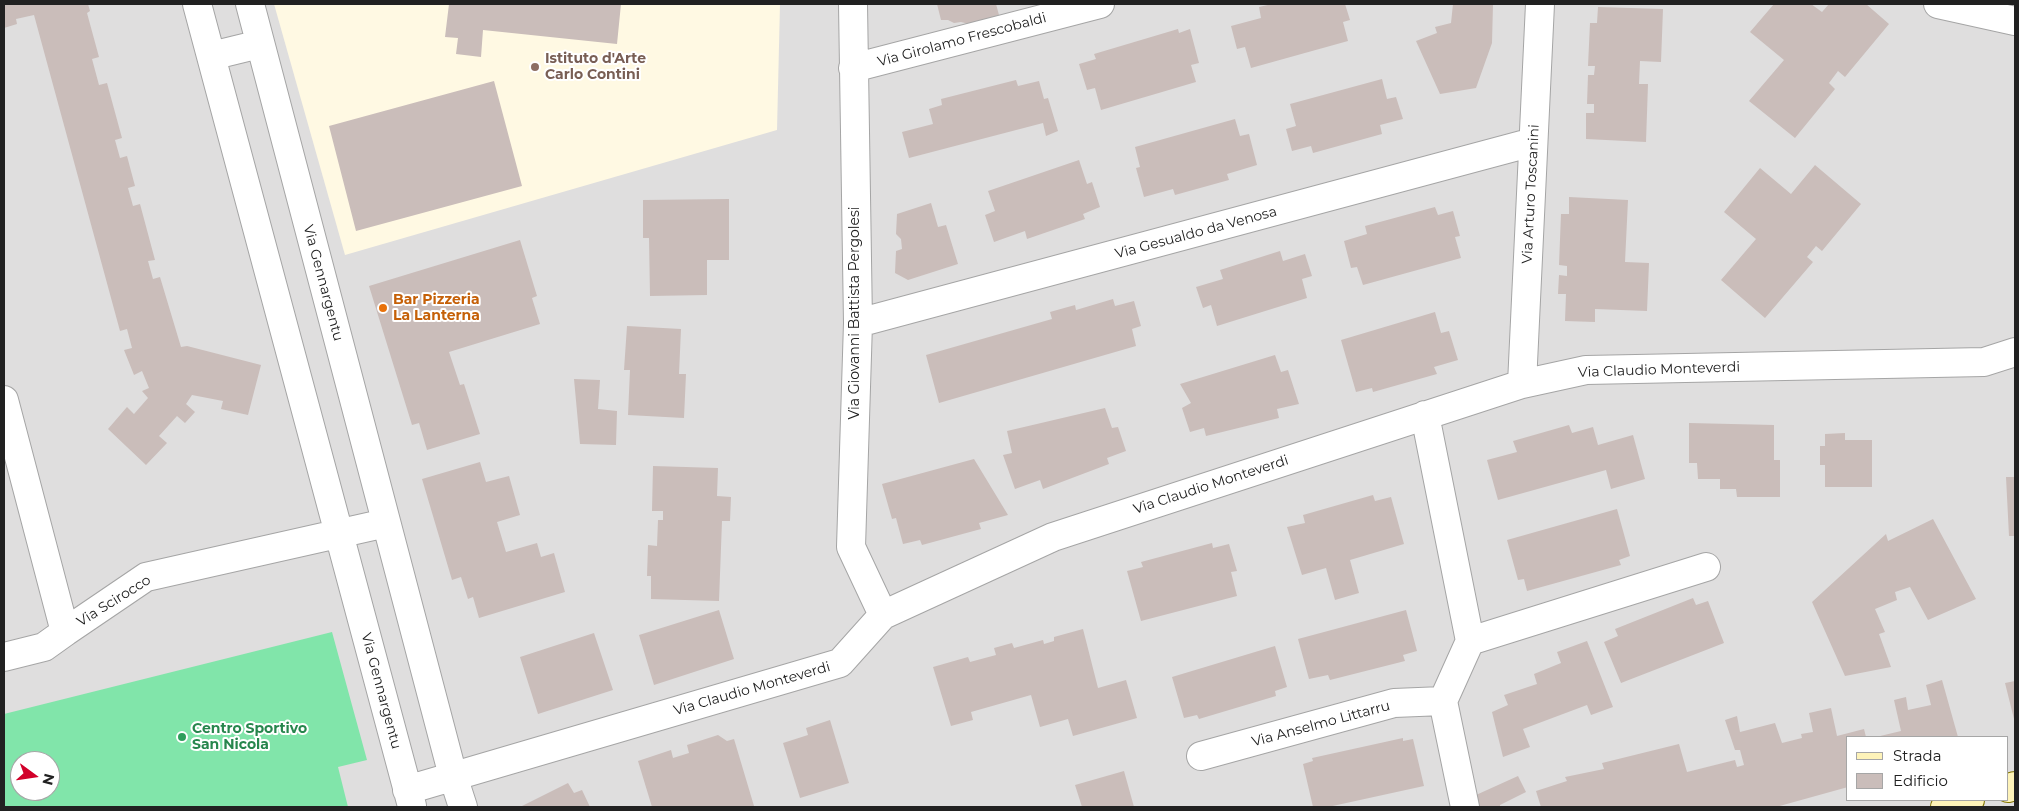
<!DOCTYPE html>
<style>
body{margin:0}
#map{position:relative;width:2019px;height:811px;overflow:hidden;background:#f2ece7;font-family:Montserrat,sans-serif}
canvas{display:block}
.frame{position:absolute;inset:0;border:5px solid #212121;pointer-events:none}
.legend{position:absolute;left:1846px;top:736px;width:162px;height:65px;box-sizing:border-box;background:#fff;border:1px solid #a6a6a6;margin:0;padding:6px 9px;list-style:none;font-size:15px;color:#212121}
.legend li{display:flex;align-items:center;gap:10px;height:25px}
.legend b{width:25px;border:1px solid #a6a6a6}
.north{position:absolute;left:10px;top:751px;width:50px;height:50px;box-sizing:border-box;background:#fff;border:1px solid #a6a6a6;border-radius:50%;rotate:104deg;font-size:14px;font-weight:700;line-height:20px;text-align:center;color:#212121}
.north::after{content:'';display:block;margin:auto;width:18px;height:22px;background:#d2002a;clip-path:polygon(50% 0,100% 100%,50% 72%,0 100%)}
</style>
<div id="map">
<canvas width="2019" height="811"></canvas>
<div class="frame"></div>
<ul class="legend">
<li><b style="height:6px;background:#fef3b9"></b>Strada</li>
<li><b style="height:14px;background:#cabdba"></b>Edificio</li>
</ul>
<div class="north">N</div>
</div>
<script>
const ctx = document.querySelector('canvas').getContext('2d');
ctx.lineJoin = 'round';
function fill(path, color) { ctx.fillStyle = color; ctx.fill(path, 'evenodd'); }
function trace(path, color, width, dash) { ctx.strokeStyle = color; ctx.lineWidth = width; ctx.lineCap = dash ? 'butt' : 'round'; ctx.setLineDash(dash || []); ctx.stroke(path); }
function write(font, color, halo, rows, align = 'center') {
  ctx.font = font + ' Montserrat,sans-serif'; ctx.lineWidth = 4; ctx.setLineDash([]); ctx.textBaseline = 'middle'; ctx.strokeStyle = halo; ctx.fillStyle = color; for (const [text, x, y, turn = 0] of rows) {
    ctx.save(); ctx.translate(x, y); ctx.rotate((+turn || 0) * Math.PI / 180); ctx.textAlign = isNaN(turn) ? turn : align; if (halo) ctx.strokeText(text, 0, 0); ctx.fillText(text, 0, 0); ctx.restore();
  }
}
fill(new Path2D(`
 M 4,4 L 2015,4 L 2015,807 L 4,807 ZM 1848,737 L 2008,737 L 2008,800 L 1848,800 ZM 20,761 L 50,761 L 50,791 L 20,791 Z`), '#dfdede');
fill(new Path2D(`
 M 274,4 L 780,4 L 777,130 L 345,255 Z`), '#fff9e3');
fill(new Path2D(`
 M 332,632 L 367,760 L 338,767 L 348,807 L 4,807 L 4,714 ZM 20,761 L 50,761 L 50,791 L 20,791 Z`), '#81e5aa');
fill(new Path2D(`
 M 4,4 L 88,4 L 90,11 L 87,13 L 99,57 L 92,59 L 99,85 L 107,83 L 122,138 L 115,140 L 120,158 L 127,156 L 135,186 L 128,188 L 133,206 L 140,204 L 155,260 L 148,261 L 153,279 L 160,277 L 181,347 L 187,346 L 261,365 L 248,415 L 221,409 L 223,401 L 192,395 L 186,404 L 195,412 L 185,423 L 177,416 L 159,436 L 167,443 L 146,465 L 108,429 L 127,407 L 134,414 L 148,398 L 142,391 L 149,388 L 142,371 L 134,375 L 124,350 L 132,348 L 127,329 L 120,331 L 34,15 L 16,19 L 17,24 L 4,28 Z
 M 449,4 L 621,4 L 617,44 L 483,30 L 481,57 L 456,54 L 458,38 L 445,37 Z
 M 937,4 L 996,4 L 999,15 L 969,24 L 961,22 L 954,23 L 948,20 L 941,20 Z
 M 1272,4 L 1345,4 L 1350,20 L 1343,22 L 1348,41 L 1251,68 L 1245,47 L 1237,49 L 1231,26 L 1261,18 L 1259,7 Z
 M 1453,4 L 1493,4 L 1492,43 L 1476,88 L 1440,94 L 1416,41 L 1437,33 L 1435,27 L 1451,23 Z
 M 1774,4 L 1811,4 L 1822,12 L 1829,4 L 1866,4 L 1889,24 L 1845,77 L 1838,71 L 1829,83 L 1835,89 L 1795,138 L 1749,101 L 1784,60 L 1750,32 Z
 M 1598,7 L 1663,9 L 1661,62 L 1640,61 L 1639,84 L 1648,84 L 1646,142 L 1586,139 L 1586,113 L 1594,113 L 1594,104 L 1587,104 L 1588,75 L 1594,75 L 1595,66 L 1588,66 L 1590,23 L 1597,23 Z
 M 1178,29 L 1179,33 L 1190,29 L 1199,63 L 1191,65 L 1196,82 L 1101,110 L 1095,88 L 1087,90 L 1079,64 L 1096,59 L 1094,54 Z
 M 1382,79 L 1387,99 L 1396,97 L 1403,119 L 1380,125 L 1382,134 L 1313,153 L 1311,146 L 1292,151 L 1286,129 L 1296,126 L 1290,104 Z
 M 1016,80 L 1018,86 L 1039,81 L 1044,99 L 1048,98 L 1058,131 L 1046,136 L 1043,123 L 909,158 L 902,132 L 933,124 L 929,109 L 942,105 L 941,99 Z
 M 494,81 L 522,186 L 356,231 L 329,126 Z
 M 1235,119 L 1240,136 L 1249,134 L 1257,165 L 1227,174 L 1229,180 L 1175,195 L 1173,189 L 1144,197 L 1136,168 L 1140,167 L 1135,147 Z
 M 1079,160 L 1087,184 L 1092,182 L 1100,207 L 1083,214 L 1085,219 L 1027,239 L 1025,231 L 994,242 L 985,215 L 995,211 L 988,191 Z
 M 1815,165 L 1861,204 L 1822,251 L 1816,246 L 1807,257 L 1813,262 L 1765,318 L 1721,280 L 1756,239 L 1724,212 L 1760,168 L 1791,194 Z
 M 1569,197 L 1628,200 L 1625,262 L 1649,263 L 1647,311 L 1595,309 L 1595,322 L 1565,321 L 1566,294 L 1558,294 L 1559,275 L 1567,276 L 1567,266 L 1559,265 L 1561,214 L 1569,214 Z
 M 729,199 L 729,260 L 707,260 L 707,295 L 650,296 L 649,238 L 643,238 L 643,200 Z
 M 931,203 L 938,227 L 946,225 L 958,264 L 908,280 L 895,273 L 896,251 L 902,249 L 901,239 L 896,234 L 897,214 Z
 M 1435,207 L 1438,215 L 1453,211 L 1460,236 L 1455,237 L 1461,258 L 1363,285 L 1357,267 L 1351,268 L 1344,241 L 1367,234 L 1365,226 Z
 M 520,240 L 537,296 L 532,298 L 540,324 L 449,352 L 460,385 L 464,384 L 480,434 L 427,450 L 419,423 L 412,425 L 369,286 Z
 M 1280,251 L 1283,261 L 1305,254 L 1312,276 L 1302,279 L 1307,298 L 1217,326 L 1211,305 L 1203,308 L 1196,287 L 1223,279 L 1220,270 Z
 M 1113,299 L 1115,306 L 1134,301 L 1141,326 L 1132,329 L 1136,346 L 939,403 L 926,355 L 1052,319 L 1050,312 L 1075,305 L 1076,310 Z
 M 1435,312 L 1441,333 L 1449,331 L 1458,360 L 1434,367 L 1437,374 L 1373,392 L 1372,388 L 1356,392 L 1341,340 Z
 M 627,326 L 681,329 L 679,374 L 686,374 L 684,418 L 628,415 L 630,370 L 624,370 Z
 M 1275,355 L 1281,372 L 1288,370 L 1299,404 L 1277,409 L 1279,418 L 1206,436 L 1204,428 L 1190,432 L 1182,408 L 1191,403 L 1180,384 Z
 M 574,379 L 600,380 L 598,409 L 617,411 L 616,445 L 580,444 Z
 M 1105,408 L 1112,428 L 1118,427 L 1126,451 L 1107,458 L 1109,464 L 1043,489 L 1040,480 L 1015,489 L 1003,455 L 1012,453 L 1007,431 Z
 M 1689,423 L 1774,425 L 1774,460 L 1780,460 L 1780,497 L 1737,497 L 1736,489 L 1720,489 L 1720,479 L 1698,479 L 1697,463 L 1689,463 Z
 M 1569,425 L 1572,433 L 1593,427 L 1598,445 L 1633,435 L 1645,479 L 1611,489 L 1606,470 L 1498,500 L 1487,460 L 1517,452 L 1513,441 Z
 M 1845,433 L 1845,440 L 1872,440 L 1872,487 L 1825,487 L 1825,465 L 1820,465 L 1820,446 L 1825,446 L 1825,434 Z
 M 974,459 L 1008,515 L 979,523 L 981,529 L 922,545 L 920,540 L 903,544 L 896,518 L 892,519 L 882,484 Z
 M 480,462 L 486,482 L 509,476 L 520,515 L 497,522 L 506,552 L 537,543 L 541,557 L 554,553 L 565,592 L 479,618 L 473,597 L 468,599 L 461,577 L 452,580 L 422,479 Z
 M 653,466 L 718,468 L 717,496 L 731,497 L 730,521 L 722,521 L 719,601 L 651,599 L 651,576 L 647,576 L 648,545 L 657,546 L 658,520 L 663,520 L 663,511 L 652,511 Z
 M 2006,477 L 2015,477 L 2015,536 L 2009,536 Z
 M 1373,495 L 1375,501 L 1391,497 L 1404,544 L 1350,560 L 1359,593 L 1335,600 L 1326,568 L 1302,575 L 1287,527 L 1305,523 L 1303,515 Z
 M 1617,509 L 1630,556 L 1619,560 L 1621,565 L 1527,591 L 1524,579 L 1518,580 L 1507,540 Z
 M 1933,519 L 1976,599 L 1928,620 L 1910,587 L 1895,592 L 1897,600 L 1875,609 L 1885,632 L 1879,634 L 1891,667 L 1845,676 L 1812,602 L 1886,534 L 1888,541 Z
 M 1212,543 L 1213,548 L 1229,544 L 1237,571 L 1231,572 L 1237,596 L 1141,621 L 1127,571 L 1143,567 L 1141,562 Z
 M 1693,598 L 1696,605 L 1708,601 L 1724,643 L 1621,683 L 1604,642 L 1618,636 L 1615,629 Z
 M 719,610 L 734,659 L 654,685 L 639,635 Z
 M 1406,610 L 1417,651 L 1403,655 L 1405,661 L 1330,680 L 1328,675 L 1309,679 L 1298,639 Z
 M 1083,629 L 1098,688 L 1126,680 L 1137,718 L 1073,736 L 1068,719 L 1040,727 L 1031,695 L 971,712 L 973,720 L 951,726 L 933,667 L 968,657 L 970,662 L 996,655 L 994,648 L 1012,643 L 1014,648 L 1043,640 L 1044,644 L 1054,641 L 1054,637 Z
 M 594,633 L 613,690 L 538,714 L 520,657 Z
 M 1587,641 L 1613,707 L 1591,715 L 1587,705 L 1523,729 L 1530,747 L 1503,757 L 1492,712 L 1508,705 L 1504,695 L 1537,684 L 1534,674 L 1561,663 L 1557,652 Z
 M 1275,646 L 1287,687 L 1275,691 L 1276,696 L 1199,719 L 1197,715 L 1184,718 L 1172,677 Z
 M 1942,680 L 1958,737 L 1876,737 L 1901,731 L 1894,700 L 1906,697 L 1908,710 L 1931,705 L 1926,685 Z
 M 2015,681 L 2015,723 L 2005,683 Z
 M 1831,708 L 1837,736 L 1864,729 L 1866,737 L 1848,737 L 1848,787 L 1776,807 L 1541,807 L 1536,791 L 1567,781 L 1565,777 L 1604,769 L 1602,763 L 1679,744 L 1687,772 L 1735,760 L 1737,767 L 1744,765 L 1740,750 L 1735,750 L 1725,720 L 1737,716 L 1740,732 L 1775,723 L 1782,743 L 1802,738 L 1801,734 L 1813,732 L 1809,713 Z
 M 830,720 L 849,783 L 800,798 L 783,743 L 808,735 L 806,728 Z
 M 718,735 L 727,741 L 734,739 L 754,806 L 652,807 L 638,761 L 671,750 L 673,758 L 689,753 L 687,745 Z
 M 1403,738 L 1403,741 L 1413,739 L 1424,786 L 1328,807 L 1313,807 L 1303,764 L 1313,761 L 1312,758 Z
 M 1124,771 L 1134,807 L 1082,807 L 1075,785 Z
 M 1518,776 L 1526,792 L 1500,805 L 1500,807 L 1479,807 L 1476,795 Z
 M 568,783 L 574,793 L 582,790 L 590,807 L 520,807 Z`), '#cabdba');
const street = new Path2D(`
 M 197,4 L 412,806
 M 250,4 L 453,776 L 463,807
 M 853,4 L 858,323 L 851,547 L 883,615
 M 1938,4 L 2015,21
 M 211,56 L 260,44
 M 853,68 L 1100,4
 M 858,323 L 1533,142
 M 1522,384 L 1540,4
 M 4,400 L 65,632 L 146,577 L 386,523
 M 1425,415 L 1470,641 L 1443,701 L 1465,807
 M 1470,641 L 1706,567
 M 4,657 L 44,647 L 65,632
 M 1201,756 L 1394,703 L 1443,701
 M 407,790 L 840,663 L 883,615 L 1053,537 L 1522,384 L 1586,370 L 1984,362 L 2015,352`);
const secondary = new Path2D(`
 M 2008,788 L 2015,786
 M 1945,807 L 1970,800`);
trace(street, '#a5a5a5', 30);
trace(secondary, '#807400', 30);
trace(street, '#fff', 28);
trace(secondary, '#fef3b9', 28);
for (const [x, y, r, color] of [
 [535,67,5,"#8d6e63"],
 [383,308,5,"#e8710a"],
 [182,737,5,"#2e9e5b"]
]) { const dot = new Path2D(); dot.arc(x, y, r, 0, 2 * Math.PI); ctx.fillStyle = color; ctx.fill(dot); trace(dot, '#fff', 2); }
write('14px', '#212121', '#fff', [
 ["Via Girolamo Frescobaldi",962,40,-15],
 ["Via Arturo Toscanini",1531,194,-87],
 ["Via Gesualdo da Venosa",1196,233,-15],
 ["Via Gennargentu",323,283,75],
 ["Via Giovanni Battista Pergolesi",855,313,-90],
 ["Via Claudio Monteverdi",1659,370,-2],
 ["Via Claudio Monteverdi",1211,485,-18],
 ["Via Scirocco",114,601,-32],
 ["Via Claudio Monteverdi",752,689,-16],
 ["Via Gennargentu",381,691,75],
 ["Via Anselmo Littarru",1321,724,-15]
]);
write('bold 14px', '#785e54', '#fff', [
 ["Istituto d'Arte",545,59],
 ["Carlo Contini",545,75]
], 'left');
write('bold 14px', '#c56008', '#fff', [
 ["Bar Pizzeria",393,300],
 ["La Lanterna",393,316]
], 'left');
write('bold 14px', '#27864d', '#fff', [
 ["Centro Sportivo",192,729],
 ["San Nicola",192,745]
], 'left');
</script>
